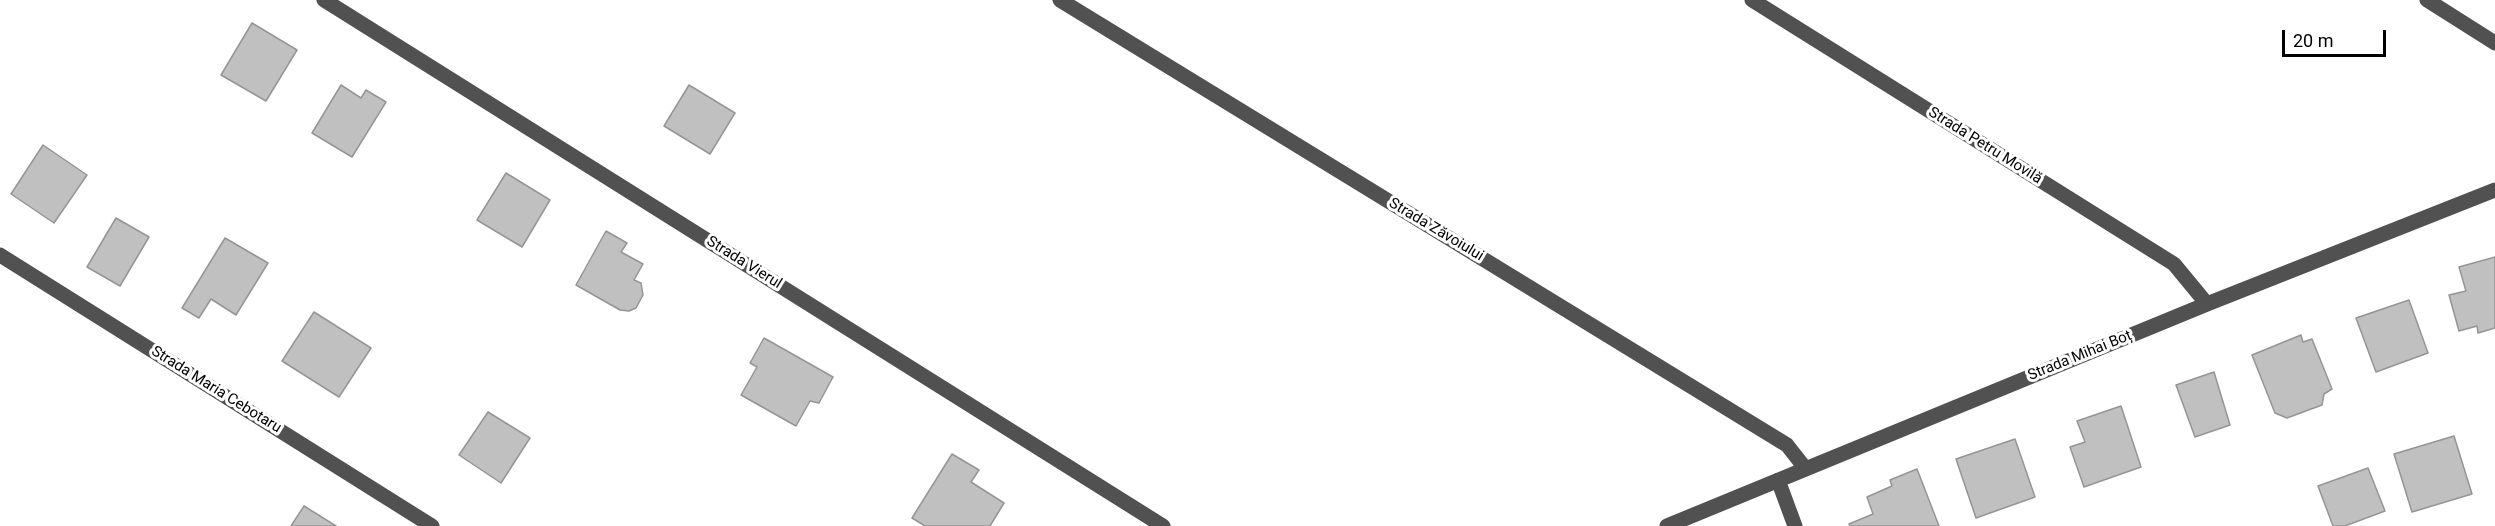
<!DOCTYPE html>
<meta charset="utf-8">
<style>
body{margin:0}
#map{position:relative;width:2495px;height:526px;overflow:hidden;background:#fff;font-family:Roboto,sans-serif}
canvas{display:block}
.scale{position:absolute;left:2282px;top:30px;width:104px;height:27px;box-sizing:border-box;border:3px solid #000;border-top:0;padding-left:8px;font-size:18px;line-height:21px;white-space:nowrap;color:#000;-webkit-text-stroke:4px #fff;paint-order:stroke}
</style>
<div id="map">
<canvas width="2495" height="526"></canvas>
<div class="scale">20 m</div>
</div>
<script>
const ctx = document.querySelector('canvas').getContext('2d');
ctx.lineJoin = 'round';
function fill(path, color) { ctx.fillStyle = color; ctx.fill(path, 'evenodd'); }
function trace(path, color, width, dash) { ctx.strokeStyle = color; ctx.lineWidth = width; ctx.lineCap = dash ? 'butt' : 'round'; ctx.setLineDash(dash || []); ctx.stroke(path); }
function write(font, color, halo, rows, align = 'center') {
  ctx.font = font + ' Roboto,sans-serif'; ctx.lineWidth = 6; ctx.setLineDash([]); ctx.textBaseline = 'middle'; ctx.strokeStyle = halo; ctx.fillStyle = color; for (const [text, x, y, turn = 0] of rows) {
    ctx.save(); ctx.translate(x, y); ctx.rotate((+turn || 0) * Math.PI / 180); ctx.textAlign = isNaN(turn) ? turn : align; if (halo) ctx.strokeText(text, 0, 0); ctx.fillText(text, 0, 0); ctx.restore();
  }
}
const building = new Path2D(`
 M 252,23 L 297,50 L 266,101 L 221,75 Z
 M 341,85 L 361,98 L 366,90 L 386,102 L 352,157 L 312,133 Z
 M 689,85 L 735,113 L 710,154 L 664,126 Z
 M 43,145 L 87,175 L 54,223 L 11,194 Z
 M 506,173 L 550,200 L 522,247 L 477,220 Z
 M 116,218 L 149,237 L 120,286 L 87,267 Z
 M 606,231 L 627,243 L 621,252 L 643,264 L 634,280 L 641,283 L 643,295 L 636,308 L 629,311 L 620,310 L 576,285 Z
 M 225,238 L 268,263 L 236,315 L 211,299 L 199,318 L 182,308 Z
 M 2495,257 L 2495,328 L 2478,333 L 2477,326 L 2459,331 L 2449,295 L 2466,291 L 2459,267 Z
 M 2409,300 L 2428,353 L 2376,372 L 2356,318 Z
 M 314,312 L 371,348 L 339,397 L 282,361 Z
 M 2301,335 L 2303,342 L 2312,339 L 2332,389 L 2324,394 L 2322,405 L 2287,418 L 2275,413 L 2252,355 Z
 M 764,338 L 833,377 L 819,403 L 810,401 L 796,426 L 741,395 L 757,367 L 750,363 Z
 M 2214,372 L 2230,425 L 2195,437 L 2176,385 Z
 M 2121,406 L 2141,467 L 2084,487 L 2070,447 L 2085,442 L 2077,421 Z
 M 488,412 L 530,438 L 501,483 L 459,455 Z
 M 2454,436 L 2472,494 L 2412,512 L 2394,454 Z
 M 2015,439 L 2035,497 L 1976,518 L 1956,459 Z
 M 952,454 L 979,470 L 971,482 L 1004,503 L 990,526 L 925,526 L 912,518 Z
 M 2368,468 L 2385,511 L 2345,526 L 2333,526 L 2318,486 Z
 M 1917,469 L 1939,526 L 1850,526 L 1849,524 L 1873,514 L 1867,497 L 1892,486 L 1890,480 Z
 M 304,506 L 336,526 L 291,526 Z`);
fill(building, '#c0c0c0');
trace(building, '#959595', 1.5);
trace(new Path2D(`
 M 324,0 L 1163,526
 M 1060,0 L 1787,445 L 1805,468
 M 1752,0 L 2174,264 L 2207,304
 M 2427,0 L 2495,43
 M 0,255 L 432,526
 M 1778,480 L 1795,526
 M 1667,526 L 2207,304 L 2495,190`), '#515151', 15);
write('15px', '#000', '#fff', [
 ["Strada Petru Movilă",1985,146,32],
 ["Strada Zăvoiului",1436,230,31],
 ["Strada Vierul",744,263,32],
 ["Strada Mihai Boț",2080,356,-22],
 ["Strada Maria Cebotaru",216,390,32]
]);
</script>
